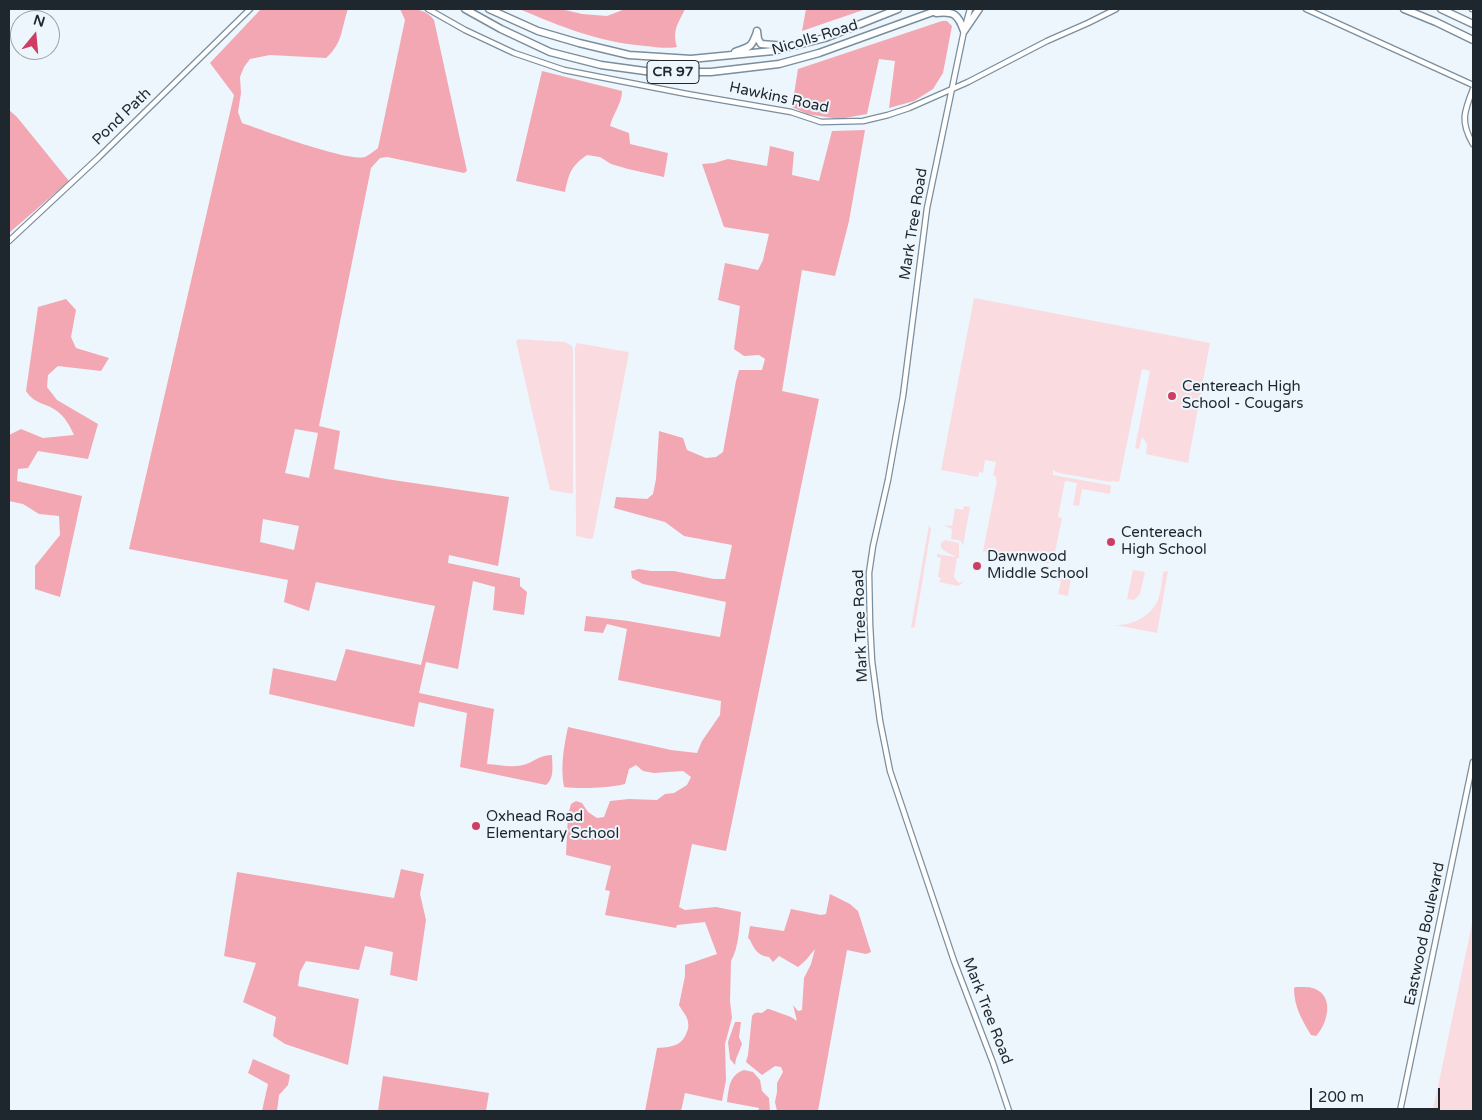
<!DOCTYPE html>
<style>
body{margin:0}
#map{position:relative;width:1482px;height:1120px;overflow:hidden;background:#edf6fd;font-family:"Varela Round",sans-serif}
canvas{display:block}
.frame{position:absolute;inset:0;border:10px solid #1f272e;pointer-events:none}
.north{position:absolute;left:10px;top:10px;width:50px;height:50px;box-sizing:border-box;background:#edf6fd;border:1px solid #9ba3aa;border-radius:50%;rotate:17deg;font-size:14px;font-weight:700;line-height:20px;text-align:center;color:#1f272e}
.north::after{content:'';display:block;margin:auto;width:18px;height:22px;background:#cd3e64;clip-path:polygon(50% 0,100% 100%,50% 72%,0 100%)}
.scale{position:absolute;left:1310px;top:1088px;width:130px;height:22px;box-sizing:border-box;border:2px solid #1f272e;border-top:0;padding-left:6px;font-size:15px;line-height:18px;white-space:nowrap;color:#1f272e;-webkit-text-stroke:4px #edf6fd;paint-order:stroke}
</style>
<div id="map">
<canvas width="1482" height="1120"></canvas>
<div class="frame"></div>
<div class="north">N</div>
<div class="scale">200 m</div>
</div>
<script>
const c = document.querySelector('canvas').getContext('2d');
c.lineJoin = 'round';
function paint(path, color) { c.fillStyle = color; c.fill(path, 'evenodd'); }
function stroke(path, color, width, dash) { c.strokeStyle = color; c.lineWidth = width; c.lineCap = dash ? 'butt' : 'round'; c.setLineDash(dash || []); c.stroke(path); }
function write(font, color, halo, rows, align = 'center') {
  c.font = font + ' "Varela Round",sans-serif'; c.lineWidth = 4; c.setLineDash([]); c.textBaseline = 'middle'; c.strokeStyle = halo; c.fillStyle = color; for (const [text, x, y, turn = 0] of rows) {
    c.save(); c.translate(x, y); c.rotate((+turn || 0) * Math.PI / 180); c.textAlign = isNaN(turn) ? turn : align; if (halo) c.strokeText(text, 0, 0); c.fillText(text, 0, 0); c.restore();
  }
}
paint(new Path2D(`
 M974,298l236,45 -22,120 -42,-9 1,-10 -5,-7 -3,12 -4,-1 15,-77 -8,-2 -23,113 -7,-1 -1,1 -52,-9 -6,-3v5l56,10 2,1 -1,8 -28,-5 -3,17 -6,-1 4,-22 -12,-2 -7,36 4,1 -9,44 -7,1 -63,-12 14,-70h-1v-5h-3l3,-14 -11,-2 -2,13 -4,-1 -1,5 -37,-7z
 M519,339l46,3 7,4 1,4v144l-23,-4 -34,-149z
 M577,343l51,9 1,1 -36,185 -3,1 -14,-3 -1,-188z
 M964,506l6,1 -7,39 -2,-5 -10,-2 1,-10 -9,-4 9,1 3,-18 8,2z
 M929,525l2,4 -16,96v2l-4,1z
 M945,540l14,3v15h-2l-3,19 5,6 6,-2 -7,5 -19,-4 2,-4 -3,-1 3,-19 -4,-1v-3l19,3c-6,-4 -17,-6 -15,-14z
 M1054,570c6,1 14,1 17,7l-3,19 -10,-2 3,-13 -9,-2z
 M1133,570l12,2 -5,22 -6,6 -7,-1z
 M1168,571l-11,62 -42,-8c17,1 36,-9 43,-25 3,-9 4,-19 5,-28z
 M1473,919v192h-41l4,-15z`), '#fadce0');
paint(new Path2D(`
 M261,9h87c-7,20 -5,34 -22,49l-56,-3 -20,4 -6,8 -4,10 1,16 -3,19 4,11c20,7 106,39 123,34 4,-2 9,-6 13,-9l27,-128 -5,-11c14,0 25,-1 34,11l33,151 -3,2 -77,-16 -7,1 -9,10 -52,258 21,5 -6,38 52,10 123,18 -11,69 -49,-11 -1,8 72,15v8l7,6 -3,23 -31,-5 2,-23 -22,-6 -15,88 -32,-7 -7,31 75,16 -7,55c14,1 29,5 42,-1 8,-4 13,-8 23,-8 0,10 3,23 -6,30l-86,-18 7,-54 -48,-11 -5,25 -145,-33 4,-26 63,13 10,-32 75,16 14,-59 -119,-24 -7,29 -25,-9 4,-22 -159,-31 105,-454 -24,-32zM295,429l23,4 -9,45 -24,-5zM263,519l36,7 -5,24 -34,-8z
 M519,9h42l21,5 25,2 18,-7h60c-7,15 -13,21 -8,38 -11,2 -21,0 -32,-1 -47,-4 -83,-19 -126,-37z
 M806,9h60l-64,22z
 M942,21h5l5,5 -9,47 -10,16 -19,12 -25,7 6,-47 -16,-2 -12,55 -28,5 -32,-5 -15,-7 6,-38z
 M542,71l80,20c0,13 -9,22 -12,35l19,7 1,11 38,9 -4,24 -36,-8 -17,-5 -11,-7 -13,-2c-16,11 -18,18 -22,37l-49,-11z
 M9,110l8,7 52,64 -60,52z
 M865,130l-16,91 -14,55 -33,-6 -20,121 37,8 -93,452 -34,-7 -13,63 6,3 31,-3 25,5c-2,16 -2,35 -10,49l-1,40 2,17 -7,26 1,36 -4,21 -37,-8 -4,18h-36l12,-63c12,-1 24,-1 29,-14 2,-4 3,-8 2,-12 -1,-7 -6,-11 -9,-17l6,-29v-11l32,-11 -12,-32 -28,3 -1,3 -71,-13 5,-24 -5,-1 6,-24 -45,-11 2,-40 3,-11 5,-3 6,2 6,9 9,6 7,-1 6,-16 19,-2 28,1 8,-6 9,-1 13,-8 4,-8 -8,-6 -29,2 -11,-2 -7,-6 -7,4 -4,15c-16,4 -45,5 -61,3 -4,-20 0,-41 4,-60l103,23 26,3 5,-12 18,-26 1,-14 -103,-21 9,-51 -20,-5 -4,9 -19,-2 2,-15 42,5 92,16 6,-35 -83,-18 -11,-6 -1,-7 8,-2 12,2h23l40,8h11l7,-34 -48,-9 -19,-14 -51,-14 2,-11 31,2 6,-5 3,-15 3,-48 24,7 4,12 19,8 10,-1 7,-5 13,-71 3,-11h23l3,-11 -6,-4 -15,1 -10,-7 6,-43 -22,-6 7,-37 33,7 5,-10 6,-26 -45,-7 -22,-63 12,-1 14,-4 39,7 3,-20 24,6 -2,23 27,6 13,-50z
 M66,299l10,11 -5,27 5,11 33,10 -8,13 -43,-5 -10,9 -1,12 10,13 41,24 -10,35 -50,-8 -10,17 -10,1 -1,12 65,15 -22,101 -25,-8v-23l25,-31 -1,-19 -20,-2 -16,-10 -14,-3v-66l12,-6 22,9 31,-3c-4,-9 -9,-18 -17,-24 -12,-9 -22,-6 -31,-20l12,-84z
 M401,869l23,5 -4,20 6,26 -9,61 -27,-6 3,-23 -28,-6 -6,24 -53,-9 -6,11 -2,14 61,13 -11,66 -63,-21 -12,-8 3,-19 -33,-15 13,-39 -32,-7 13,-84 157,26z
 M830,894l20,10 8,7 13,41 -5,2 -19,-4 -29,161h-41l-2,-9 2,-10v-9l6,-11 -2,-5 -6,-1 -13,9 -16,-13 2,-7 4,-39c2,-4 6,-4 10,-3l5,-4h2l22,8 6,4 -4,-16 5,6 4,-1 2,-32 7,-14 4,-15 -9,11 -8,7 -19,-11 -6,6 -4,-5c-11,-1 -15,-8 -19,-17l-2,-2 2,-12 34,5 7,-22 30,6 5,-1z
 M1296,987c7,0 17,-1 23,4 15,10 7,35 -3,45l-5,-1c-9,-15 -17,-28 -17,-47z
 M735,1022h6l-2,15 3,7 -6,15 -1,6 -5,-6 -2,-17z
 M253,1059l37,16 -2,10 -9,10 -2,16h-15l6,-27 -20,-11z
 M744,1070l9,2 7,8 2,11 7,7 1,13h-12l1,-3 -32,-6c2,-14 2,-27 17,-32z
 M383,1076l106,17 -3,18h-108z`), '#f3a7b3');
const tertiary = new Path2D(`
 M428,9l37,21 49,23 50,17 123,24 104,18 30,10 42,-1 25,-6 21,-7 59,-26 79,-41 41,-18 28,-14
 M970,9l-6,22 -37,177 -24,188 -15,84 -15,66 -4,27 1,51 2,37 8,60 10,50 64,190 39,102 16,48
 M1306,9l167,76
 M1472,9h1
 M1473,89c-9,23 -13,33 0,55
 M9,241l89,-83 152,-149
 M1400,1111l73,-349`);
const trunk = new Path2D(`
 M465,9l36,20 49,23 51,13 51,7h59l68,-8 40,-11 122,-44
 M489,9l49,22 41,12 50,12 62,4 82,-8 52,-13 73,-29
 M1404,9l32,13 37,18
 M1441,9l32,15
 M936,13c18,-2 22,1 28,18
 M757,31l1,8 3,5 25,2
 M964,31l15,-22
 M735,52c16,-6 16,-4 22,-20`);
stroke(tertiary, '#7a8e9e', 7);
stroke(trunk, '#7a8e9e', 9);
stroke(tertiary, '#fff', 4.5);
stroke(trunk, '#fff', 6);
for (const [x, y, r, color] of [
 [1172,396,5,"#cd3e64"],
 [1111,542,5,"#cd3e64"],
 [977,566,5,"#cd3e64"],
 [476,826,5,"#cd3e64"]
]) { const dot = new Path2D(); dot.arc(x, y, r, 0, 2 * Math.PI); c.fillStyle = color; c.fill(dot); stroke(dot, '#edf6fd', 2); }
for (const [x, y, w] of [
 [673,72,52]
]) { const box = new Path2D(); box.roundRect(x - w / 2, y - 11.5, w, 23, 4); c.fillStyle = '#edf6fd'; c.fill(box); stroke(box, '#1f272e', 1); }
write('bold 14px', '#1f272e', null, [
 ["CR 97",673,72]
]);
write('15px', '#1f272e', '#edf6fd', [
 ["Nicolls Road",815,38,-17],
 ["Hawkins Road",779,98,12],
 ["Pond Path",122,117,-44],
 ["Mark Tree Road",914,224,-81],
 ["Mark Tree Road",861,626,-92],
 ["Eastwood Boulevard",1425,934,-78],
 ["Mark Tree Road",987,1011,69]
]);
write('15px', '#1f272e', '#edf6fd', [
 ["Centereach High",1182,387],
 ["School - Cougars",1182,404],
 ["Centereach",1121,533],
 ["High School",1121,550],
 ["Dawnwood",987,557],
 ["Middle School",987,574],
 ["Oxhead Road",486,817],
 ["Elementary School",486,834]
], 'left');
</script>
